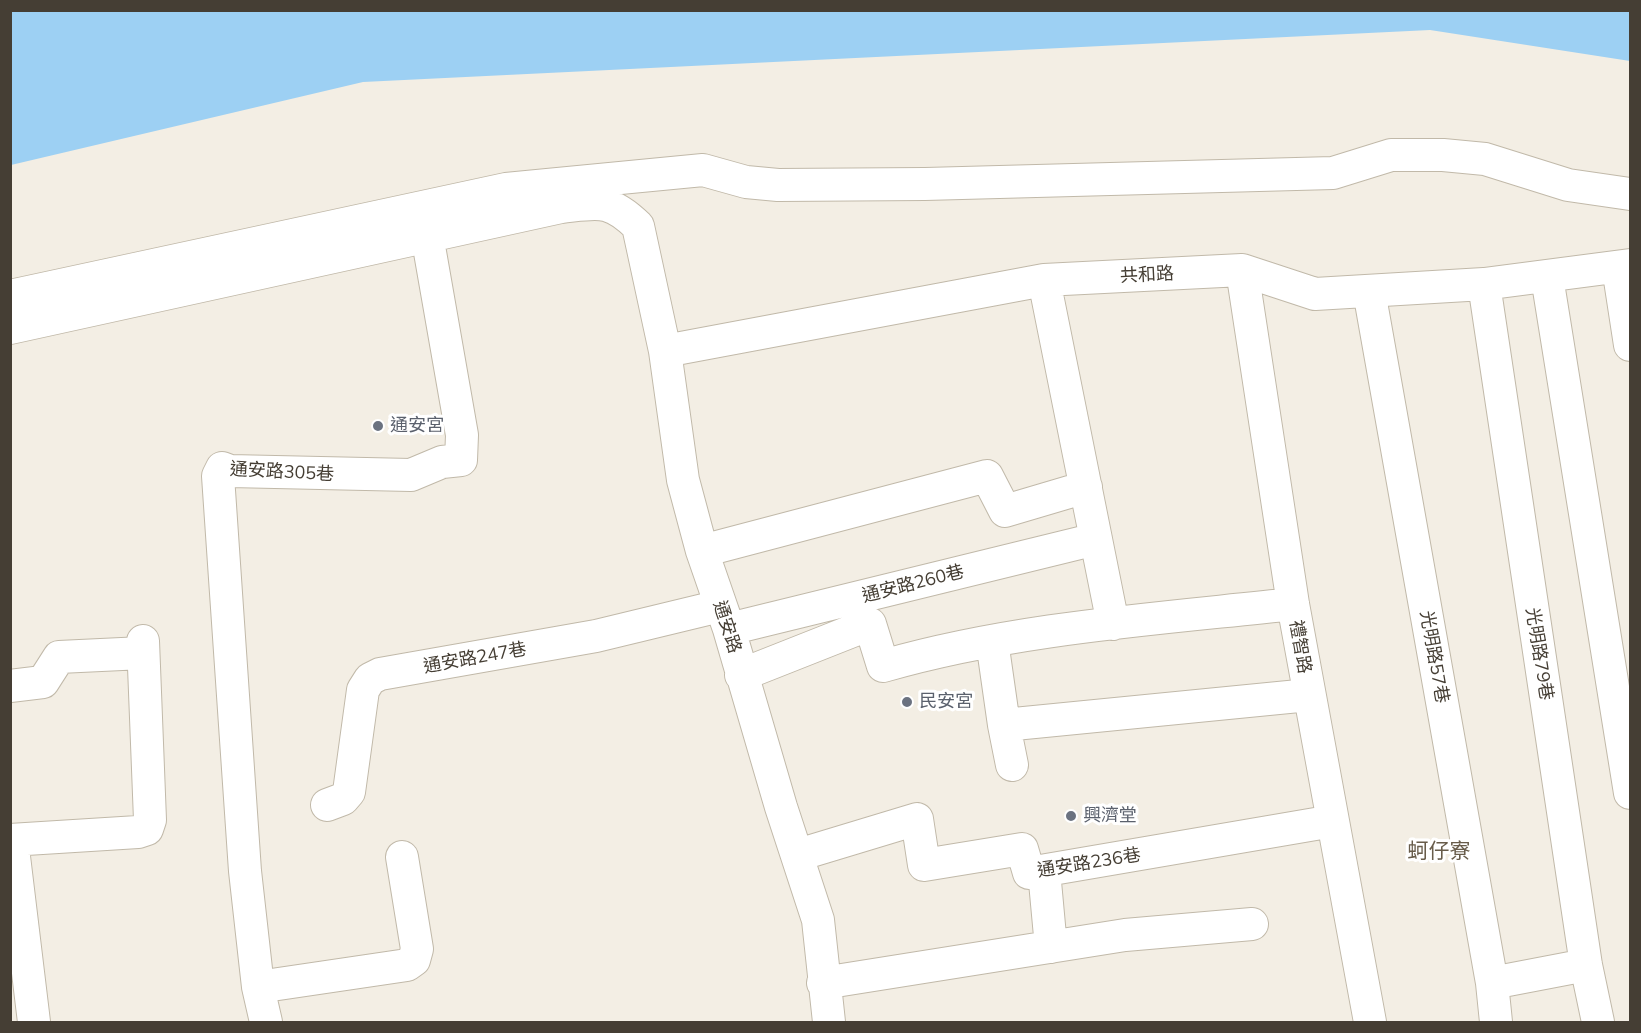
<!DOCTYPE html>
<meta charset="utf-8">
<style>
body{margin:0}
#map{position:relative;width:1641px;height:1033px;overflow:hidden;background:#f3eee4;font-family:Mulish,sans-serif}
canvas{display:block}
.frame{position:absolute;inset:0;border:12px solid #453e34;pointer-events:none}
</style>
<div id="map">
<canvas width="1641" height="1033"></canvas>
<div class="frame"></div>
</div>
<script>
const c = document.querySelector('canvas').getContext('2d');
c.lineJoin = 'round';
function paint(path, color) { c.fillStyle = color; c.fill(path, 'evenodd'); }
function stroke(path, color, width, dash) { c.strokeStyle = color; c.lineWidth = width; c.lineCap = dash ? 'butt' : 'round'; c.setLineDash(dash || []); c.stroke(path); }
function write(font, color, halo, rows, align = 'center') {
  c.font = font + ' Mulish,"Noto Sans TC",sans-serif'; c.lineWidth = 6; c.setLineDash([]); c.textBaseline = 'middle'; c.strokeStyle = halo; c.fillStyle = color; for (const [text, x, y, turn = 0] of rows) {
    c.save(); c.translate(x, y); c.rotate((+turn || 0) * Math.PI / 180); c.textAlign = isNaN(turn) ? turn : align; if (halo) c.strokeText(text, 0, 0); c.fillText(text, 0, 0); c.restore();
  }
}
paint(new Path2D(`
 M1630,10v51l-200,-31 -1067,52 -352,83v-154z`), '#9dd0f3');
const minor = new Path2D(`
 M1618,267l12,78
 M1242,270l51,334 77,418
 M1547,277l83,516
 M1044,280l69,344
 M1484,284l102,681 12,57
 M1369,291l123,692 4,39
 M10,296l496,-107 197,-19 43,12 32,3 147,-1 408,-11 58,-18h52l42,4 83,26 62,9
 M10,328l551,-121c38,-4 48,-9 77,19l27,125 18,129 19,71 27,78 52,178 37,113 11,102
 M665,351l379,-71 198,-10 73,24 169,-10 146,-19
 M702,551l285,-75 18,35 81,-24
 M729,629l367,-90
 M992,641l12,84 305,-30
 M741,675l129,-51 13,42c132,-38 273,-47 410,-62
 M10,686l33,-4 16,-25 84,-4
 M1004,725l8,40
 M327,805l16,-6 6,-7 14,-102 7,-11 10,-5 216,-38 124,-30
 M10,840l128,-8 9,-3 3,-9 -7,-179
 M12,840l22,182
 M798,855l119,-36 7,46 98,-16 7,24 304,-52
 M1044,871l7,76
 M823,983l302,-48 127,-11
 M1492,983l94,-18
 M258,987l149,-22 7,-5 3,-11 -15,-92
 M266,1022l-8,-35 -13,-116 -27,-395 4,-8 8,3 181,4 31,-13 19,-2 1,-25 -35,-200`);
stroke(minor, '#c1b9a9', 34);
stroke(minor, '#fff', 32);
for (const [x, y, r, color] of [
 [378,426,6,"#6b7280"],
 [907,702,6,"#6b7280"],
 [1071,816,6,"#6b7280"]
]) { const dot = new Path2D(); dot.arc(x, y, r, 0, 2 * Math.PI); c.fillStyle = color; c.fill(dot); stroke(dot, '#fff', 2); }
write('18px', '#453e34', '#fff', [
 ["共和路",1147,275,-3],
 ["通安路305巷",282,472,3],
 ["通安路260巷",913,584,-14],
 ["通安路",727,627,72],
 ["禮智路",1300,647,80],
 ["光明路79巷",1539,654,81],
 ["光明路57巷",1434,657,80],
 ["通安路247巷",475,658,-10],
 ["通安路236巷",1089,863,-9]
]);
write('18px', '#5b616d', '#fff', [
 ["通安宮",390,426],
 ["民安宮",919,702],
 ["興濟堂",1083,816]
], 'left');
write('21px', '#685c4a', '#fff', [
 ["蚵仔寮",1439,852]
]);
</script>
